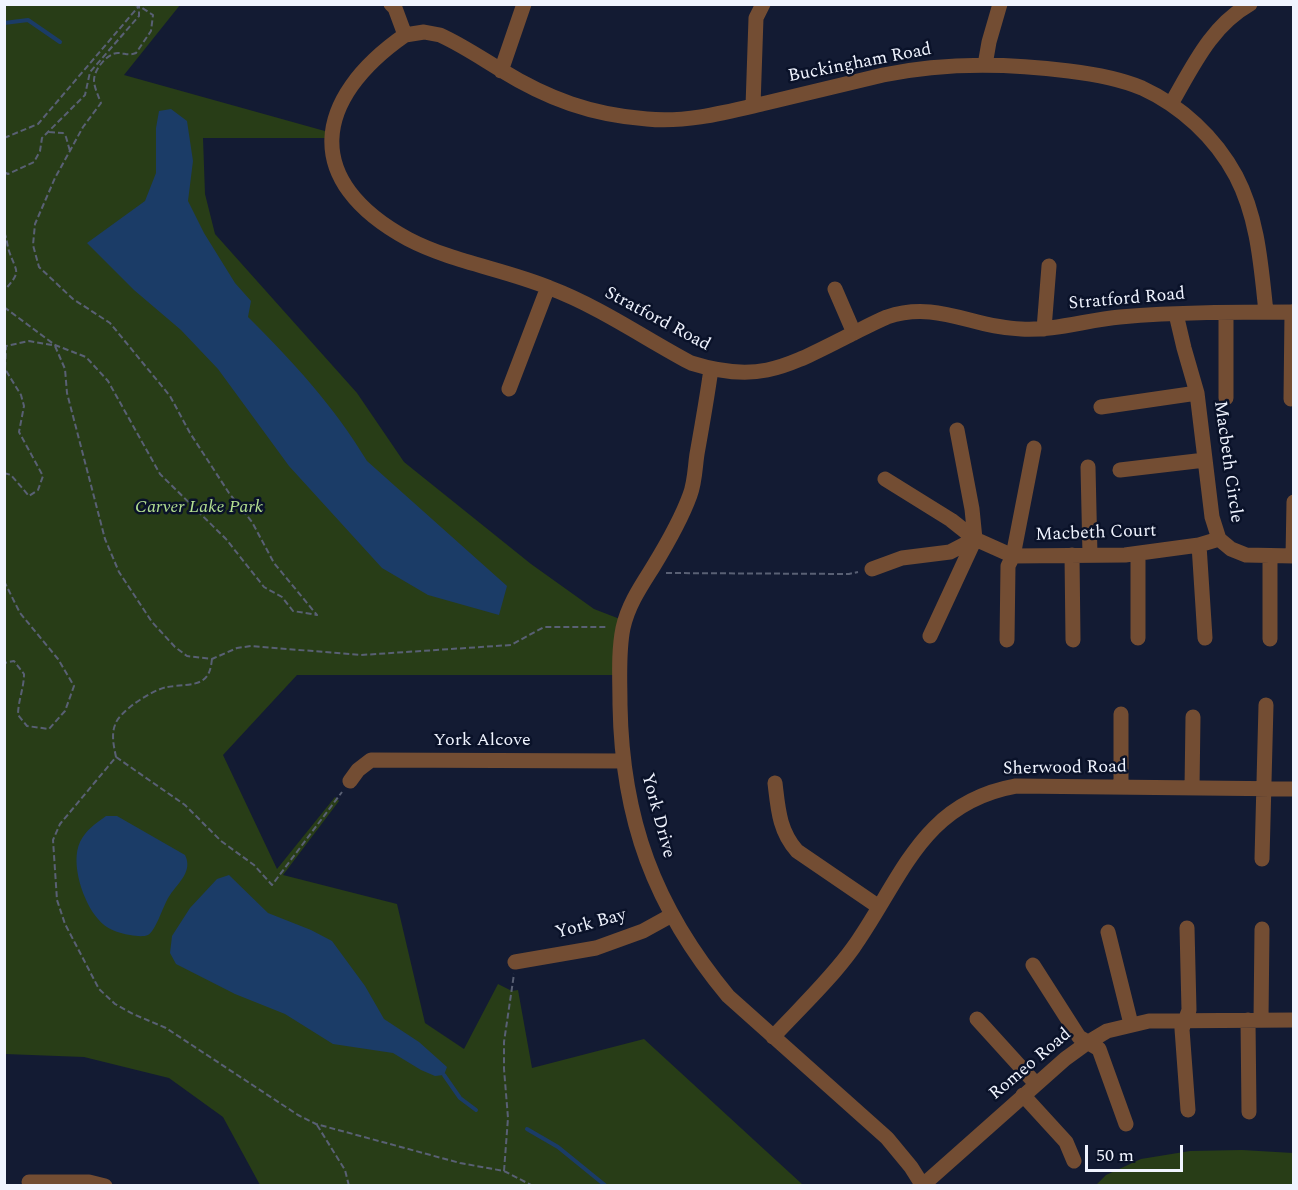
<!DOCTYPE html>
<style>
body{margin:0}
#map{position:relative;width:1298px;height:1190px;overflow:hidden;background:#131b33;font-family:Spectral,serif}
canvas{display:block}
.frame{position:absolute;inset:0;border:6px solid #f0f4ff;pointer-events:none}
.scale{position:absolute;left:1085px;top:1145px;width:98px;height:27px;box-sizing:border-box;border:3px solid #f0f4ff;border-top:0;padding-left:8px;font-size:18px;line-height:21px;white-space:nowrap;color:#f0f4ff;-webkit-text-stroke:4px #0a1229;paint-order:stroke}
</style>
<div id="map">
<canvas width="1298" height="1190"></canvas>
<div class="frame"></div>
<div class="scale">50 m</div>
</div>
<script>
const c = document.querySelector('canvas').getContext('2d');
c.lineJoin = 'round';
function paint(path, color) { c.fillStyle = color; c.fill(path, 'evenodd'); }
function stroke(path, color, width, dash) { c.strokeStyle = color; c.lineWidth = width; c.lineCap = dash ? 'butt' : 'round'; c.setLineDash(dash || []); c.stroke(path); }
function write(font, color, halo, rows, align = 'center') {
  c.font = font + ' Spectral,serif'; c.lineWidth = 5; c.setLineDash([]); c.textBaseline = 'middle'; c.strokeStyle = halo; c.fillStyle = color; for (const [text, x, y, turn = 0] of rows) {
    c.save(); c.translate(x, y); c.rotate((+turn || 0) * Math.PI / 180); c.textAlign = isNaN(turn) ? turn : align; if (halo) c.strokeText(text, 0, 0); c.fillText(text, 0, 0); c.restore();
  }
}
paint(new Path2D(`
 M5,5h175l-56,70 208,58 -1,5h-128l2,56 10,40 142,159 47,69 127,102 63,45 31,12 -6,54h-322l-74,80 54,114 58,-72 4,4 -56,74 114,29 28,119 39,26 34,-65 14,7 6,-1 14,78 112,-29 159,146h-543l-37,-68 -54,-39 -85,-21 -79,-3z
 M1242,1150l51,3v32h-197l10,-10 35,-16 49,-8z`), '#283d17');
paint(new Path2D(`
 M171,109l16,12 6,40 -5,40 16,32 31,50 16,18 -3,16c46,46 85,88 119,144l140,125 -8,29 -71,-20 -46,-27 -93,-102 -71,-97 -37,-39 -47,-40 -47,-47 58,-42 11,-28v-45l3,-17z
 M106,816h11l68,39c8,16 -6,27 -15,40 -6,8 -14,36 -22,40 -5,2 -12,1 -18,0 -12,-2 -24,-6 -32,-16 -15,-17 -28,-56 -18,-77 6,-12 15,-18 26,-26z
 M229,875l39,38 43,17 21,11 33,45 19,33 35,23 28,25 -3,8 -9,1 -14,-6 -28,-17 -60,-9 -48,-30 -50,-20 -59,-30 -6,-11 2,-17 18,-28 27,-29z`), '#1b3c67');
stroke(new Path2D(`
 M4,23l24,-3 32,22
 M444,1075l16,23 16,12
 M527,1129l31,18 48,39`), '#1b3c67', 4);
stroke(new Path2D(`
 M132,4l6,2
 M49,132l14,1 3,4 4,14
 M4,138l34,-14 101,-118
 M4,172l4,2 26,-12 6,-11 2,-13 43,-43 5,-23 49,-56v-10
 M4,232c3,6 3,13 5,19 8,23 13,19 -5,40
 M4,307l51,38 31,12 22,24 52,93 66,65 38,48 18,10 11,14 24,4 -43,-52 -22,-41 -23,-29 -39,-60 -20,-37 -60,-73 -37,-24 -34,-32 -6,-22 2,-21 20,-46 28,-51 18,-24c-3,-8 -7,-16 -7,-23 0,-10 13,-27 24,-27 7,0 10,3 18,0l15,-22 2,-16 -14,-9
 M55,346l10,23 2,24 38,146 14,33 33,50 23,25 12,9 25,3 25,-11 14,-2 110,9 150,-10 33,-18h64
 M4,473l7,2 18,21 9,-6 5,-14 -24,-44 5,-26 -3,-11 -16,-26 1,-23 23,-5 23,4
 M666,573l183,1 9,-2
 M4,581l16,32 38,46 16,27 -9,25 -16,18 -22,-3 -9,-11c0,-14 6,-27 6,-41l-10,-13 -10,2
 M212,659c-1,8 -2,16 -9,21 -8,6 -26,5 -36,7 -15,3 -48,24 -52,38 -4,10 -1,22 1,32l-56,67 -7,16 4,60 8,24 34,65 16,15 18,10 33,14 132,87 18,9 144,39 44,8 29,15
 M116,757l69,48 36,36 33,24 18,20 70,-93
 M317,1125l28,45 4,16
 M504,1171l4,-53 -4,-49v-27l10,-68`), '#596074', 2, [6, 3]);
stroke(new Path2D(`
 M391,4l4,4 10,27 19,-3 16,3c22,10 41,23 61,35 47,29 91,45 146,49 40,4 80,-7 119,-16 39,-9 78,-19 117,-28 61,-13 124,-12 186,-4 25,3 49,7 73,17 39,18 73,49 94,88 22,42 25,90 30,136
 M405,35c-92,64 -104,146 3,204 44,23 96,30 142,49 50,19 94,50 141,75 70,22 98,2 159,-28 12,-6 25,-13 37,-18 50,-17 86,11 134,12 33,2 66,-9 99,-12 58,-5 116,-5 174,-5
 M985,65l4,-23 11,-38
 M501,71l23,-67
 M1171,104c22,-38 40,-78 79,-100
 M753,106l3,-88 7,-14
 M835,289l19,44
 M1176,314l8,34 13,45 15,124 7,22 12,10 15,6 48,1
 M1044,329l5,-63
 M711,369c-4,29 -9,57 -14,85 -2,13 -2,28 -7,41 -9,25 -23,49 -37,72 -12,19 -25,38 -30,61 -5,25 -3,51 -3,77 2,114 34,202 108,291l159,142 24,29 12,19
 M509,389l39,-102
 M1226,398v-85
 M1291,399l1,-87
 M1101,407l96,-14
 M1088,467l2,88
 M1120,470l85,-10
 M975,539l38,17 112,-1 74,-10 20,-6
 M1199,545l6,93
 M1138,554v84
 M1072,555l1,85
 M1270,556v83
 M1293,556l1,-54
 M872,569l30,-11 48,-6 25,-13 -24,-19 -66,-41
 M930,636l45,-97 -3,-30 -15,-79
 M1007,640l1,-74 5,-10 21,-108
 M350,781l8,-11 13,-10 252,1
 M775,783c3,25 4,48 22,68l82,56
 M1121,787v-73
 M1192,788l1,-71
 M1262,859l4,-154
 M1187,928l2,82 -7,19 6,81
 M1108,932l23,92
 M515,962l81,-14 47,-17 29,-16
 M1033,965l46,72 20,12 27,75
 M977,1019l59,65
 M1248,1020l1,92
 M1261,1020l1,-91
 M773,1037c27,-29 57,-57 80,-89 49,-69 68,-145 163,-162l278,3
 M1023,1095l43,47 8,19
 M29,1182h60l16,4
 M923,1185l142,-126 22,-16 20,-12 42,-10 145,-1`), '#734d33', 15);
write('18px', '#f0f4ff', '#0a1229', [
 ["Buckingham Road",860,64,-11],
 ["Stratford Road",1127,300,-5],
 ["Stratford Road",657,320,28],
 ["Macbeth Circle",1227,462,82],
 ["Macbeth Court",1096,534,-2],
 ["York Alcove",482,741],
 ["Sherwood Road",1065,769,-1],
 ["York Drive",657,816,75],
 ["York Bay",591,925,-15],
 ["Romeo Road",1031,1065,-40]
]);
write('italic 18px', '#b4e091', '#0a1229', [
 ["Carver Lake Park",199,508]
]);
</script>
